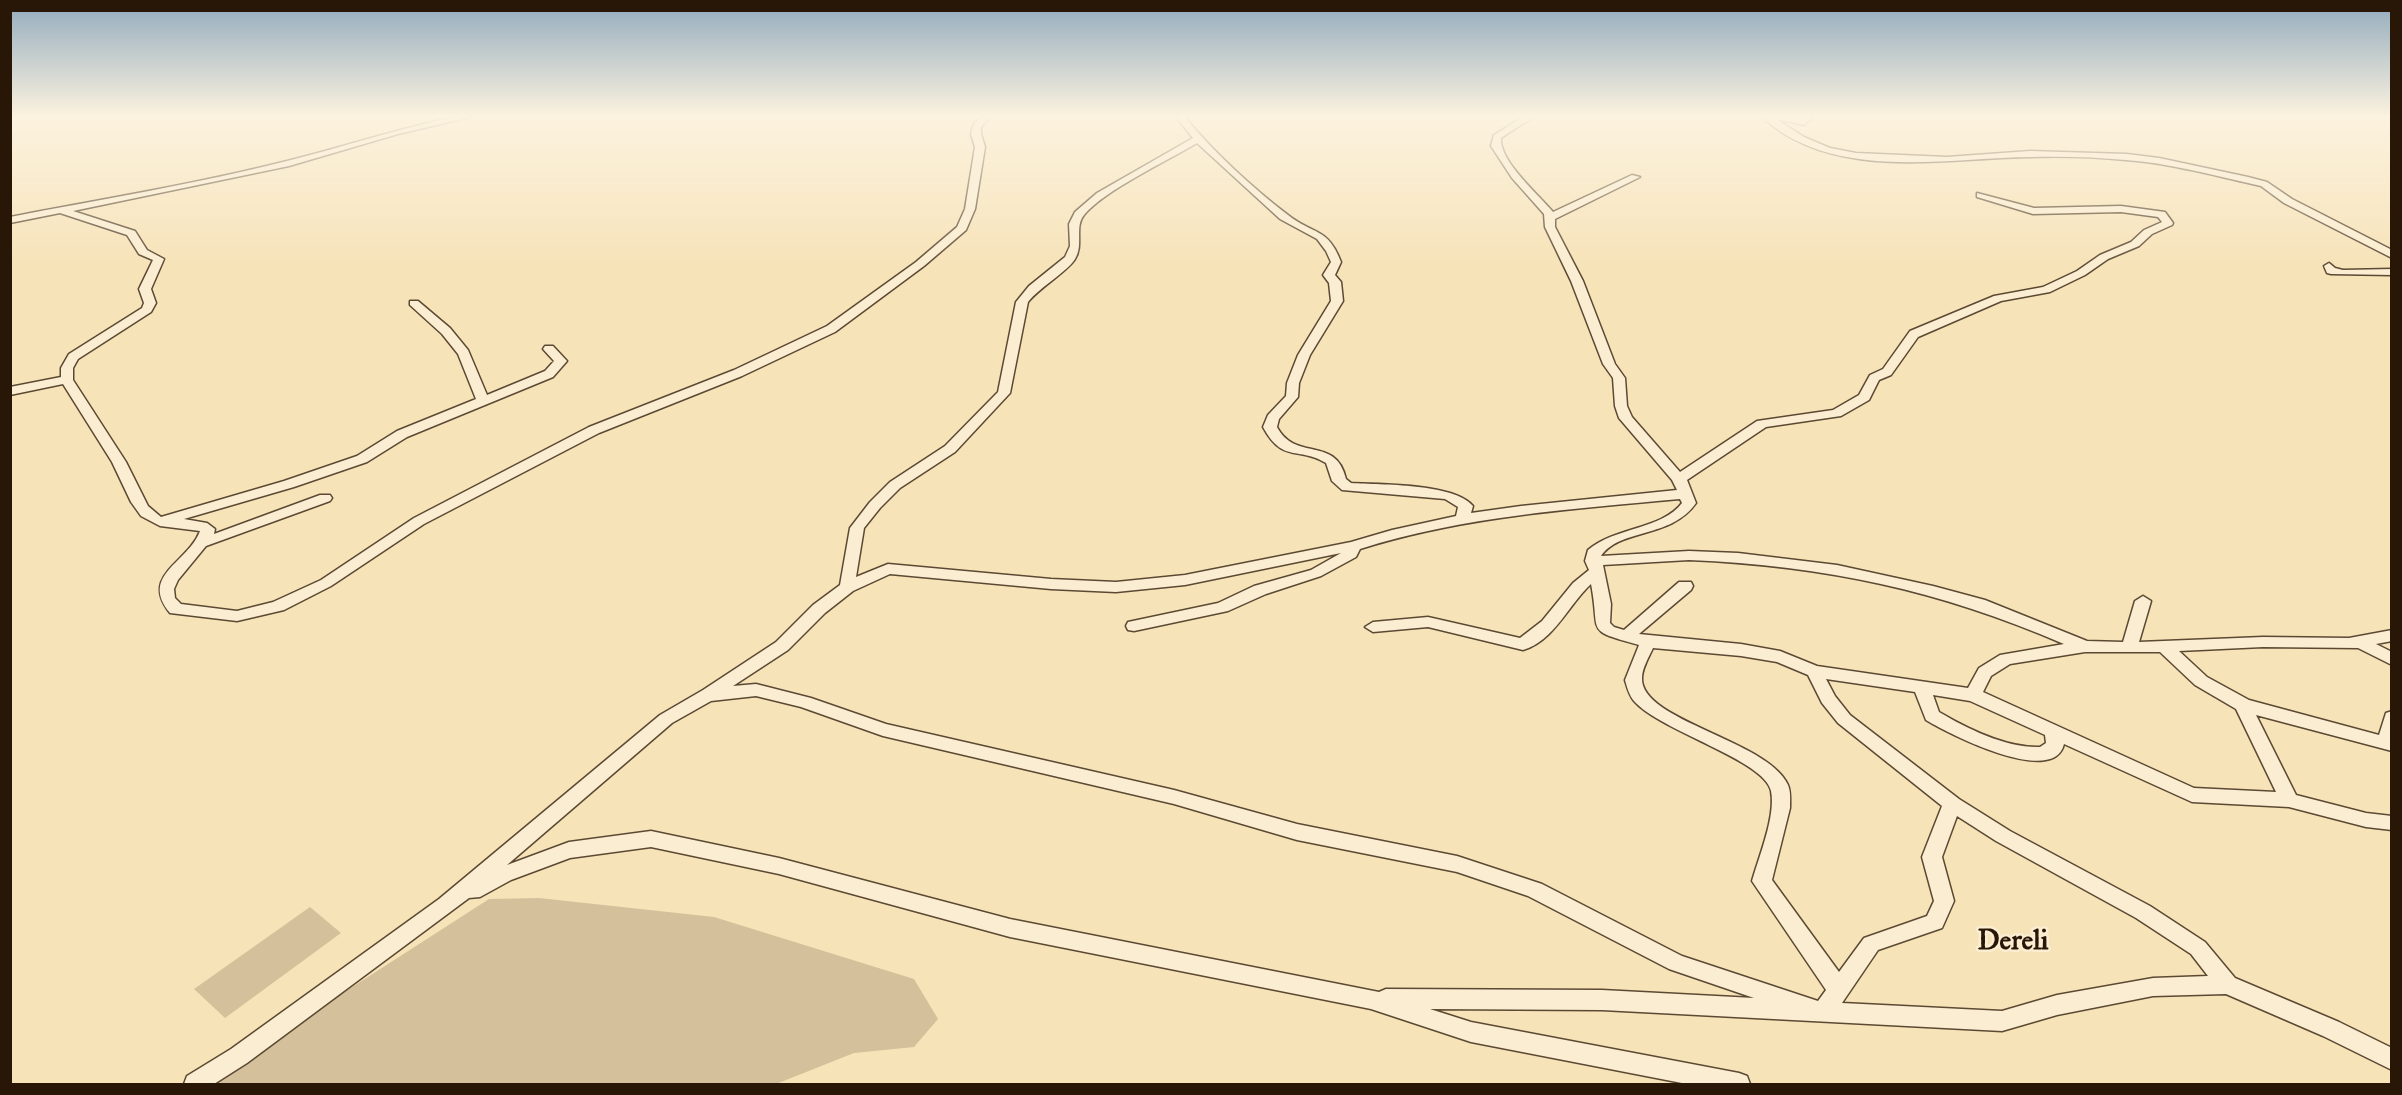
<!DOCTYPE html>
<style>
body{margin:0}
#map{position:relative;width:2402px;height:1095px;overflow:hidden;background:#f7e3b8;font-family:"IM FELL Great Primer",serif}
canvas{display:block}
.frame{position:absolute;inset:0;border:12px solid #281607;pointer-events:none}
</style>
<div id="map">
<canvas width="2402" height="1095"></canvas>
<div class="frame"></div>
</div>
<script>
const c = document.querySelector('canvas').getContext('2d');
c.lineJoin = 'round';
function paint(path, color) { c.fillStyle = color; c.fill(path, 'evenodd'); }
function stroke(path, color, width, dash) { c.strokeStyle = color; c.lineWidth = width; c.lineCap = dash ? 'butt' : 'round'; c.setLineDash(dash || []); c.stroke(path); }
function write(font, color, halo, rows, align = 'center') {
  c.font = font + ' "IM FELL Great Primer",serif'; c.lineWidth = 5; c.setLineDash([]); c.textBaseline = 'middle'; c.strokeStyle = halo; c.fillStyle = color; for (const [text, x, y, turn = 0] of rows) {
    c.save(); c.translate(x, y); c.rotate((+turn || 0) * Math.PI / 180); c.textAlign = isNaN(turn) ? turn : align; if (halo) c.strokeText(text, 0, 0); c.fillText(text, 0, 0); c.restore();
  }
}
paint(new Path2D(`
 M539,898l175,19 200,62 24,40 -24,28 -60,6 -78,31h-561l131,-93 143,-92z
 M310,907l31,26 -116,85 -31,-29z`), '#d4c09a');
const minor = new Path2D(`
 M454,117h17l-73,17 -109,32 -216,45 62,20 12,19 17,9 -13,30 5,14 -5,9 -73,47 -5,9v12l53,82 22,44 13,11 123,-36 73,-25 40,-25 79,-32 -18,-45 -16,-20 -32,-29v-4h8l32,27 18,22 19,45 58,-24 9,-10 -11,-12 2,-3h8l14,15 -14,16 -146,60 -40,25 -73,25 -110,32 23,4 8,6 -1,5 106,-39h10l2,3 -2,3 -124,45 -28,34 -4,9 1,9 6,6 56,7 36,-9 48,-22 93,-62 175,-91 145,-57 93,-44 89,-64 41,-35 8,-18 10,-62 -4,-13 2,-8 8,-9h9l-9,10v7l4,13 -10,62 -9,21 -42,36 -89,66 -93,44 -143,57 -175,91 -93,62 -47,24 -47,11 -67,-8c-31,-38 18,-50 30,-82l-40,-5 -19,-10 -10,-14 -19,-40 -49,-78 -53,11v-8l51,-10v-9l8,-14 73,-46 2,-5 -5,-14 14,-29 -14,-6 -12,-19 -67,-22 -50,10v-6c92,-18 186,-33 277,-56 56,-14 110,-32 167,-44z
 M1176,117h9c27,34 69,72 103,98 25,20 40,12 53,47l-6,13 6,7 2,19 -33,54 -11,28 -1,14 -19,22 -2,8c18,35 59,8 69,52l5,4c30,2 103,0 122,23l-2,7 50,-7 156,-16 -5,-10 -53,-62 -4,-12 -2,-28 -10,-14 -32,-83 -26,-54 -1,-13 -32,-36 -21,-32 3,-11 29,-18h10l-32,21c-2,23 38,57 52,74l79,-37 8,2 -85,42v8l28,54 32,83 10,14 2,28 5,11 48,55 77,-51 76,-11 26,-15 11,-20 13,-6 27,-38 84,-35 49,-9 34,-16 23,-16 31,-13 13,-12 18,-8 -4,-5 -37,-5 -88,2 -56,-17v-4l57,15 87,-2 44,6 8,11 -1,2 -20,9 -13,12 -31,13 -23,16 -35,17 -49,9 -83,36 -27,38 -12,5 -10,20 -28,16 -75,11 -79,53 9,23c-25,36 -76,25 -95,53l88,-5 49,2 99,12 96,21 52,14 102,41 36,1 12,-41 8,-5 8,5 -12,41 124,-5 86,1 43,-8v11l-16,3 16,8v13l-34,-17 -95,-1 -84,4 28,26 42,23 130,35 7,-22 6,-2v40l-136,-36 40,80 70,18 26,3v14l-26,-3 -77,-20 -97,-5 -128,-58c-10,44 -117,-11 -138,-24l-11,-28 -89,-13 9,17 15,19 109,84 51,32 140,75 55,36 30,36 104,44 53,26v22l-69,-34 -97,-42 -73,2 -96,19 -55,16 -400,-21 -172,-1 41,13 268,51 8,3 3,8h-63l-216,-42 -100,-33 -361,-72 -231,-63 -128,-27 -81,11 -59,22 -31,17 -11,1 -222,165 -33,21h-30l3,-8 44,-27 208,-150 221,-184 43,-25 73,-48 37,-37 27,-20 10,-57 20,-26 20,-20 55,-36 53,-54 18,-90 13,-16 36,-29 5,-11 -1,-22 6,-12 22,-19 96,-55zM1197,143l83,76 37,20 9,12 5,11 -8,13 6,8 2,18 -33,54 -11,28 -1,13 -18,19 -5,12c20,37 35,19 63,36l6,18 10,9 103,9 13,8 -2,9 -64,14 -41,12 -166,33 -69,7 -65,-3 -163,-15 -32,13 8,-49 16,-20 20,-20 55,-36 55,-59 18,-91c12,-15 40,-31 47,-43 9,-14 -1,-32 9,-44 21,-25 83,-54 113,-72zM1680,499l2,4c-19,26 -67,24 -94,47l-3,11 4,9 -16,13 -31,38 -22,17 -92,-21 -55,5 -8,5 8,5 55,-5 95,23c31,-9 46,-46 68,-66 10,51 -8,45 48,61l-14,35c2,7 4,15 9,21 26,30 131,59 137,90 5,25 -12,65 -19,90l74,109 -8,11 -136,-45 -140,-72 -85,-28 -160,-32 -123,-34 -288,-66 -75,-26 -55,-14 -23,2 55,-36 37,-37 28,-22 37,-17 161,15 65,3 69,-7 156,-32 -30,17 -57,16 -36,17 -90,19 -2,4 2,4 6,1 94,-20 38,-17 55,-18 35,-19 4,-8c104,-33 212,-40 320,-50zM1689,560c137,6 250,30 375,84l-64,11 -21,13 -11,20 -151,-22 -37,-15 -39,-7 -102,-10 52,-44 2,-4 -2,-4h-12l-55,48 -10,-3 -4,-4 1,-19 -8,-39zM1653,648l88,8 36,6 31,13 14,28 16,20 104,83 -20,51 12,44 -7,15 -63,22 -25,34 -67,-92 18,-72c0,-8 1,-16 -2,-23 -20,-45 -148,-64 -146,-107 0,-10 7,-21 11,-30zM2085,652h75l35,33 41,24 40,83 -82,-4 -211,-96 8,-16 19,-12zM1933,695l37,6 75,34 1,8 -6,4c-34,1 -72,-18 -101,-35zM756,696l45,11 82,29 291,68 123,36 160,32 71,24 141,73 85,29 -152,-8 -216,-1 -7,3 -369,-73 -231,-61 -128,-27 -82,11 -62,23 165,-142 39,-22zM1957,816l39,25 140,77 55,36 17,22 -55,2 -96,17 -55,16 -160,-8 36,-53 64,-22 12,-27 -12,-44z
 M1762,117h50l-8,8 -28,-6 28,18 26,11 26,5 91,4 83,-6 97,3 32,4 89,19 19,5 25,17 100,51v8l-108,-55 -23,-17 -13,-3c-40,-9 -81,-20 -122,-23 -31,-3 -64,-4 -96,-3 -86,1 -198,25 -268,-40z
 M2329,263l6,5 8,2 49,-1v6l-61,-1 -4,-1 -3,-7z`);
stroke(minor, '#5c4933', 3);
paint(minor, '#faedd1');
const sky = c.createLinearGradient(0, 0, 0, 270);
sky.addColorStop(0, '#92abbd');
sky.addColorStop(0.43, '#fbf2df');
sky.addColorStop(1, '#fbf2df00');
c.fillStyle = sky;
c.fillRect(0, 0, 2402, 270);
write('bold 28px', '#281607', '#faedd1', [
 ["Dereli",2013,942]
]);
</script>
